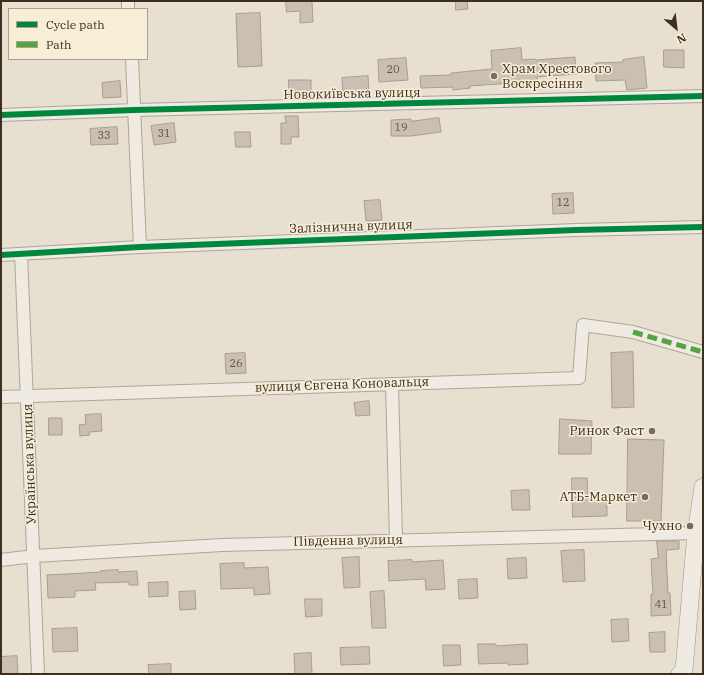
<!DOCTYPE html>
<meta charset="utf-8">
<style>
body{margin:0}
#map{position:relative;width:704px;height:675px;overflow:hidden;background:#e7e0d1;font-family:"IBM Plex Serif",serif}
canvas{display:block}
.frame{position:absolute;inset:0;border:2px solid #3d2e20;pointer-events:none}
.legend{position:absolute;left:8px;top:8px;width:140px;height:52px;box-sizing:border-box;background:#f7eed8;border:1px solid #ada18e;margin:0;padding:5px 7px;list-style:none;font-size:12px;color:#3d2e20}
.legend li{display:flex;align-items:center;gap:8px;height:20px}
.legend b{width:20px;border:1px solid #ada18e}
.north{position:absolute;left:656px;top:8px;width:40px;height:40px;-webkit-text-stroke:3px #f7eed8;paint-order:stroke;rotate:152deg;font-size:11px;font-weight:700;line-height:16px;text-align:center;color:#3d2e20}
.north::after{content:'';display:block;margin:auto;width:14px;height:18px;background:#3d2e20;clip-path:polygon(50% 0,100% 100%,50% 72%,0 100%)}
</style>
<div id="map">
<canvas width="704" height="675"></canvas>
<div class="frame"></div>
<ul class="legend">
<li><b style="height:5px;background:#00873e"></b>Cycle path</li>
<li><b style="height:5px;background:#54a441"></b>Path</li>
</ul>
<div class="north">N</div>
</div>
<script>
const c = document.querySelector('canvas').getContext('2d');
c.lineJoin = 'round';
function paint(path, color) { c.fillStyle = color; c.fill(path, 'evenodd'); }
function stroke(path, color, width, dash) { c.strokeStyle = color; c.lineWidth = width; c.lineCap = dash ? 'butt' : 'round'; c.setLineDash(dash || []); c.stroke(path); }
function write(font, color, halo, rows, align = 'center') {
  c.font = font + ' "IBM Plex Serif",serif'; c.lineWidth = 3; c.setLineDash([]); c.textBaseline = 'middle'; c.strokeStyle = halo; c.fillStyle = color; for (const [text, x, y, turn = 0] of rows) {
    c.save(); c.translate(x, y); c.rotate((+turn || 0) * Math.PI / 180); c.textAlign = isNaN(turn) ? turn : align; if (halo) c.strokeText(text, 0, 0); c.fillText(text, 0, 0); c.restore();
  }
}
const building = new Path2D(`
 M286,1h26l1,21 -13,1v-12l-13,1z
 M456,1h11l1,8 -12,1z
 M260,13l2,53 -24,1 -2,-53z
 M521,48l1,12 13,-1 1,1 39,-3 1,17 -39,3 1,7 -24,3 -1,-4 -43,3v2l-17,2v-3l-32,1 -1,-12 31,-1v-2l41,-4 -1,-18z
 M664,50h20v18l-20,-1z
 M644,57l3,31 -20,2 -2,-10 -29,1 -1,-18 28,-1v-2z
 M406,58l2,22 -29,2 -1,-22z
 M368,76l1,17 -26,2 -1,-17z
 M289,80h22v17h-22z
 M120,81l1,16 -18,1 -1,-15z
 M285,116h13l1,21h-8v7h-10v-21h5z
 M439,118l2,14 -30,4h-20v-16l20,-1v2z
 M174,123l2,19 -22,3 -3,-19z
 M117,127l1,17 -27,1 -1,-16z
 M235,132h15l1,15h-15z
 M573,193l1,20 -21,1 -1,-20z
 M380,200l2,20 -16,1 -2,-20z
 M633,352l1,55 -22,1 -1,-55z
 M245,353l1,20 -20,1 -1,-20z
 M369,401l1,14 -14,1 -2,-13z
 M101,414l1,17 -13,1 1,3 -10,1 -1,-11 7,-1 -1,-9z
 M49,418h13v17h-13z
 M560,419l32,2 -1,33h-32z
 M628,439l36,1 -3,81h-34z
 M572,478h15l1,21h19v17l-34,1z
 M529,490l1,20h-18l-1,-19z
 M657,541h22v8l-13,1 2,43h2l1,22 -20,1v-22h2l-2,-35 7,-1z
 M584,550l1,31 -22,1 -2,-31z
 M359,557l1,30 -16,1 -2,-30z
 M526,558l1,20 -19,1 -1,-20z
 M412,560v2l31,-2 2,29 -19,1 -1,-11 -36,2 -1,-20z
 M244,563v5l24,-1 2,27 -16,1v-7l-33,1 -1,-25z
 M118,570v2l19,-1 1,14h-9v-3l-34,1 1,7 -21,1v6l-27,1 -1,-23 54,-3v-1z
 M477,579l1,19 -19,1 -1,-19z
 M168,582v14l-19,1 -1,-14z
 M195,591l1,18 -16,1 -1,-18z
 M384,591l2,37h-14l-2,-36z
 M305,599h17v17l-16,1z
 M628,619l1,22 -17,1 -1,-22z
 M77,628l1,23 -25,1 -1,-23z
 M665,632v20h-15l-1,-19z
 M478,644h18v2l31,-2 1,20 -20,1v-2l-29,1z
 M443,645h17l1,20 -17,1z
 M369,647l1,17 -29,1 -1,-17z
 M311,653l1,21h-17l-1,-20z
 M17,656l1,18h-17v-17z
 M171,664v10h-22l-1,-9z`);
paint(building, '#cbbfb2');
stroke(building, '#a89c90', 1);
const street = new Path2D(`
 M128,1v8
 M132,59l8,188
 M1,115l133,-5 569,-14
 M21,254l17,420
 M1,255l139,-8 436,-17 127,-3
 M392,384l4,156
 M1,397l578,-19 4,-53 50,7 70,20
 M1,560l33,-4 188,-11 474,-12`);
const secondary = new Path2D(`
 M680,674l4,-4 12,-137 7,-46`);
stroke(street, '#ada599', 14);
stroke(secondary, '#9c958a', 18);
stroke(street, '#efebe3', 12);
stroke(secondary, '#efebe3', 17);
stroke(new Path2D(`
 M633,332l70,20`), '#54a441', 5, [10, 5]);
stroke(new Path2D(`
 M1,115l133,-5 569,-14
 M1,255l139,-8 436,-17 127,-3`), '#00873e', 6);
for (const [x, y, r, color] of [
 [494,76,4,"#786c5e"],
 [652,431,4,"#786c5e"],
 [645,497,4,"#786c5e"],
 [690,526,4,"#786c5e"]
]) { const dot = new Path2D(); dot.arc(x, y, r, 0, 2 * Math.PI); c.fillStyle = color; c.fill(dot); stroke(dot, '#f7eed8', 1.5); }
write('11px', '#605244', null, [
 ["20",393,70],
 ["19",401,128],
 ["31",164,134],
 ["33",104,136],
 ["12",563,203],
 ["26",236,364],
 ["41",661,605]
]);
write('13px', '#3d2e20', '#f7eed8', [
 ["Храм Хрестового",502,69,"left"],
 ["Воскресіння",502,84,"left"],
 ["Ринок Фаст",644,431],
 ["АТБ-Маркет",637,497],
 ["Чухно",682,526]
], 'right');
write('13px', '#3d2e20', '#f7eed8', [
 ["Новокиївська вулиця",352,94,-1],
 ["Залізнична вулиця",351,227,-2],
 ["вулиця Євгена Коновальця",342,385,-2],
 ["Українська вулиця",30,464,-92],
 ["Південна вулиця",348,541,-1]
]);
</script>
